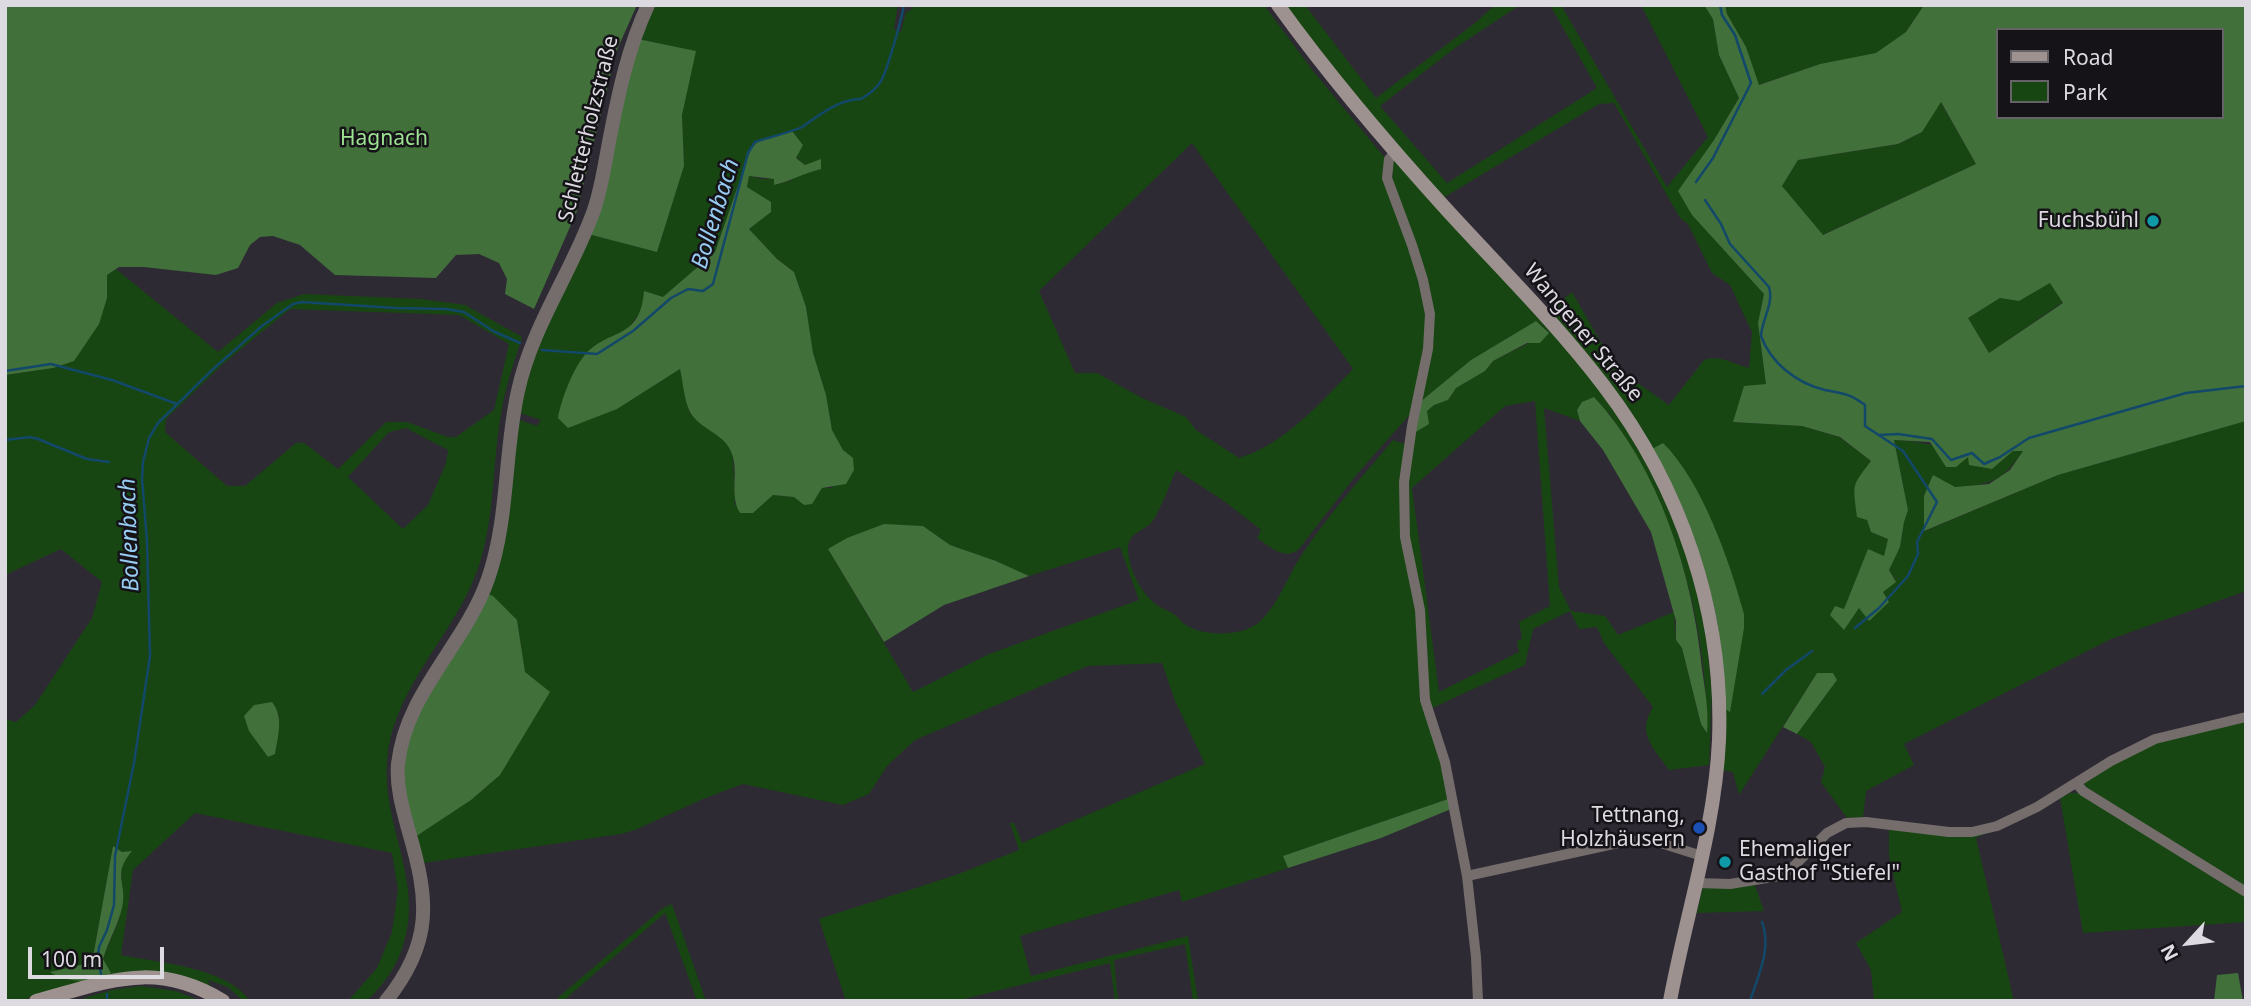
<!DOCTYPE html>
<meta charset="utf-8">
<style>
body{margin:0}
#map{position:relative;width:2251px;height:1006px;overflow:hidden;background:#2e2a34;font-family:"Noto Sans",sans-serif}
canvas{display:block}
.frame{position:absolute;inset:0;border:7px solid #dddae1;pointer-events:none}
.legend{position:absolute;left:1996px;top:28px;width:228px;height:91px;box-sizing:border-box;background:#151318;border:2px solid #656368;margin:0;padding:9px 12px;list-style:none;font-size:21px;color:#dddae1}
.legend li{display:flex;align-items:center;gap:14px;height:35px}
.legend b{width:35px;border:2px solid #656368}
.north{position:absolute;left:2153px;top:908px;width:70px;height:70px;-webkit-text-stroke:5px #151318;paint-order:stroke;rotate:243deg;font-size:19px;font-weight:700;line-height:28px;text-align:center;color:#dddae1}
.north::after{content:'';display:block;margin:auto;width:24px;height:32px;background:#dddae1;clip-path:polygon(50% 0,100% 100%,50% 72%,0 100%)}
.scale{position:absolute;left:28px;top:947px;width:136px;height:32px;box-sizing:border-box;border:4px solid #dddae1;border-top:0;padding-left:9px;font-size:21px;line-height:24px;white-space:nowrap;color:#dddae1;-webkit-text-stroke:5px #151318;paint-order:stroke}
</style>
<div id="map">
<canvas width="2251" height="1006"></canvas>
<div class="frame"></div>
<ul class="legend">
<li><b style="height:9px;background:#9d9290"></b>Road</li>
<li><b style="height:19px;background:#184612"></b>Park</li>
</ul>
<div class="north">N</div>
<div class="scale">100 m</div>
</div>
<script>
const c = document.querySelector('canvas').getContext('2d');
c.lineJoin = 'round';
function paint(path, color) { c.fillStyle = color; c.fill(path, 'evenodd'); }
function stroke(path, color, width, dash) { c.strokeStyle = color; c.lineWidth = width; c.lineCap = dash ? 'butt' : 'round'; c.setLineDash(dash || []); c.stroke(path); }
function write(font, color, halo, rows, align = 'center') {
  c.font = font + ' "Noto Sans",sans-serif'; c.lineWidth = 5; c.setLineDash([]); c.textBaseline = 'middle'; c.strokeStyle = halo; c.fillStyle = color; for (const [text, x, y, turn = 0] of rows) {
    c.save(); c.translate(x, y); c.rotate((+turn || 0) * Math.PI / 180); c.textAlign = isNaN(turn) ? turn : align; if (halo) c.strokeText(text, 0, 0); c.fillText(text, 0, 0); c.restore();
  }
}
paint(new Path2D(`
 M653,5h245l-4,24 7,3 5,-20 5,-2 2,-5h351l49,66 72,87 35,120 7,52 -14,81 -56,63 -58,75c-15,12 -28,-2 -42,-11l4,-8 -37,-29 -48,-31c-5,12 -18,46 -25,53 -9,9 -23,10 -23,26 0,19 14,46 29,56 6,4 13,6 18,10 3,2 5,5 8,8 18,14 57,14 75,0 20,-17 29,-46 43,-67 27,-41 60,-78 92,-116l12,4 -5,66 15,89 6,51 27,149 -165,57 5,12 -106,34 -3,-12 -159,46 11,40 157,-40 10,65h-5l-8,-57 -71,16 4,41h-3l-5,-38 -154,38h-110l-27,-82 137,-44 63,-25 -9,-27h4l8,20 183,-79 -30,-63 -13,-38 -74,3 -173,74 -28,26 -18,28 -26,11 -100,-21 -40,15 -68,31 -14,4 -198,29 -8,-26 56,-37 29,-25 25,-103 -8,-52 -29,-26 29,-175 20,7 4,-6 -24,-8 12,-47 59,-131 69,18 27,-86 -2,-51 13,-64 -57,-12zM792,131l4,26 9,8 -2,8 -13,8 -16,4 1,-6h-13l-13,-3 -2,11 24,15v10l-22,17 28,30 17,13 12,35 7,46 13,42 6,35 11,20 10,9 -21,29h-10l-28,9 -21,-2 -20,18 -18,-8 -2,-50 -11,-18 -26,-17 -7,-9 -9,-42 -63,40 -14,-67 23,-11 16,-21 31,-19 42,-39 36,-104 8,-7zM1192,143l161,226c-33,34 -68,75 -114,89l-43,-28 -10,-13 -44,-19 -45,-25h-22l-36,-82zM923,526l27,19 46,16 33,15 91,-29 19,53 -150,54 -76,38 -85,-143z
 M1285,5h20l71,93 99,-75 20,-18h25l-65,43 -75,58 67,77 150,-95 -47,-83h11l106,182 41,-50 -67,-132h63l9,14 6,36 20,43 -25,42 -22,75 72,79 -6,29 8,61 -33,38 69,4 37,11 32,24 -5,7 1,52 4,12 17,7 -4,18 -16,-7 -24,59v21l15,-23 30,-4 -6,-11 12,-13 -6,-9 11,-23 4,-25 4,-12 -14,-70c41,3 61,9 98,29l21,-18h10c-22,31 -30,33 -68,36l-30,44 133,-56 188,-54v88l-3,5 3,2v75l-135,48 -207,105 10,21 -48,26 -3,26 -16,1 -26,-36 4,-15 -14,-25 -14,-8 40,-54 -4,-7h-16l-78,122 -6,-23 -11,-2 2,-62 6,3 14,-97 -29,-86 -31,-58 -21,-27 -11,6 -102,-138 22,-19 34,59 19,23 44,31 35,-45c14,-6 31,4 45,8l3,-36 -22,-47 -18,-12 -24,-49 -8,-6 -66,-115 -15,1 -156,94 -76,-87z
 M1725,5h199l-18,27 -30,22 -56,10 -62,21 -12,-38 -19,-33z
 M1940,101l36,63 -154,71 -40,-49 16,-26 101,-16 23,-12z
 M1393,159l148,159 69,84 47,77 36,93 12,56 7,62 -3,75 -40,5c-15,-22 -33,-36 -16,-63l-49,-64 -7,-16 -18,2 -9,-18 -37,18 -8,36 -95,44 -22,-170 -3,-58 9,-48 13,-22 7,-6 14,-5 8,-12 29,-17 8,-10 56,-28 -13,-12 -65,39 -51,42 12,-88 -40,-129zM1535,401l15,205 -31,16 3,17 -5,2 2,11 -80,40 -27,-204 93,-82zM1544,408l36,13 -3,-11 31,2c66,93 99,207 99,320l-6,-8 -19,-76 -6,-8 -2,-28 -56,23 -13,-19 -34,-5 -12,-24z
 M116,269l102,83 59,-49 27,-9 117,5 44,6 57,32c-8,25 -17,51 -21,77 -10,57 -5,118 -30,172 -26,57 -80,110 -84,175 -5,71 43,127 11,198 -8,16 -18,30 -32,42h-18l29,-33 15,-36 6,-42 -6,-37 -197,-40 -62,57 -12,85c37,8 106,12 129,46h-7l-15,-14 -20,-7 3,8 -102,-12 2,-3 -8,-13c5,-18 17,-36 19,-54 4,-24 -8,-33 8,-55l-8,1 -9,-6 -20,111 -4,7 -38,8 46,8 -80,21h-12v-282l11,3 19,-17 57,-87 10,-36 -41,-33 -56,26v-200l48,-7 54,-70v-23zM290,309l169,6 50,29 -15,66 -38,27h-8l-41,-15h-21l-48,47 -34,-26h-8l-51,43h-18l-62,-54 1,-13 57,-55zM406,428l42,22 -2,13 -18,42 -25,24 -55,-52 41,-45zM272,702l7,13 -4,39 -21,-49z
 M2051,282l12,20 -74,51 -21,-35 32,-20 19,3z
 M2246,719v170l-163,-104 3,-4 63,-38z
 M2069,793h10l167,104v31l-1,-6 -162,11 -23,-135z
 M1889,827l106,2 -19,9 38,163h-140l-3,-31 -15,-27 46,-31 -13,-56z
 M1704,881l50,1 10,29 -67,2z
 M672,904l34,97h-9l-32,-88 -102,88h-9l109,-93z
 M141,986l35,5 25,10h-127l38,-11z`), '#184612');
paint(new Path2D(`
 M5,5h632l-21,47 -39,159 -43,98 -29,-15 2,-15 -8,-16 -20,-9 -23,1 -20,23 -101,-3 -35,-30 -27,-9 -13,1 -10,8 -12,23 -22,7 -72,-8h-25l-12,8v23l-8,26 -25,37 -21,7 -48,7z
 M1704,5h21l2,9 19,33 13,38 61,-21 56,-11 30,-21 18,-27h322v416l-188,54 -134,56v-35l9,-21 22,12 34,-3 21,-14 13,-19h-10l-21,18 -23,-4 -1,-8 -12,10h-10l-16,-25 -36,-2 14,70 -4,12 -4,25 -11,23 7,12 -13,10 6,10 -20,19 -10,-13 -15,22 -14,-15 5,-9 9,3 24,-60 16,7 4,-17 -17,-7 -4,-12 -10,-3c-4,-34 -6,-30 14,-56l-31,-24 -38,-11 -69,-4 11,-36 22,-2 -8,-61 6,-29 -72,-79 -14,-24 36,-51 25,-42 -20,-43 -6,-36zM1997,30h224v87h-224zM1941,102l35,62 -153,71 -41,-49 16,-26 100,-16 24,-12zM2050,283l13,20 -74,50 -21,-35 32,-20 19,3z
 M638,39l58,12 -14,64 2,51 -27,86 -69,-18z
 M792,131l11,14 -7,13 9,7 16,-6v10c-17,4 -30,12 -47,16v-6l-25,-3 -2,11 24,15v10l-22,17 28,30 17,13 12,35 7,46 13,42 6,35 11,20 10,8 1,12 -8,14 -24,4 -10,16 -8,1 -10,-8 -21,-2 -20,18h-13c-11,-18 -1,-40 -8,-59 -7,-21 -32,-24 -42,-42 -6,-12 -7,-30 -10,-43l-63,40 -49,19 -10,-10c3,-18 14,-47 26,-62 24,-29 56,-14 60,-65l19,6 52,-45 36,-104 8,-7z
 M1536,321l13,12 -9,10h-13l-34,18 -8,10 -29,17 -8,12 -14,5 -7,6 2,13 -15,9 6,-31 51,-42z
 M1594,397c65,70 99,178 108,272 3,22 7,41 5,64l-6,-9 -19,-76 -6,-8v-19l-25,-89 -48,-82 -23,-29 -3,-11 5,-8z
 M1663,443c39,38 67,119 81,171v14l-14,84 -6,-4c-1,-30 -2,-62 -8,-92 -12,-58 -34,-117 -64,-167z
 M884,524l39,2 27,19 46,16 33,15 -85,29 -60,37 -56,-93 19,-11z
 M488,594l5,2 24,24 8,52 25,20 -50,83 -29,25 -56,37c-6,-22 -12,-47 -11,-70 2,-56 55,-125 84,-173z
 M1817,673h16l4,7 -40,54 -14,-7z
 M272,702c12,15 6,34 3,52l-7,3 -19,-26 -5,-15 10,-11z
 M1448,799l3,10 -70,29 -93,30 -5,-12z
 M113,846l9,6 10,-1c-21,25 -4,31 -10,57 -4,17 -14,34 -19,51l8,14c-14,12 -47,9 -61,-1l39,-9 4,-6z
 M2238,973l5,28h-29l3,-26z`), '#41703a');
stroke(new Path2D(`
 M1696,182l17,-24 38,-75 -16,-48 -13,-20 -2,-10
 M1705,200l16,24 9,20 39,43c5,17 -7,32 -8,49 10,27 35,47 64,54 19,4 24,3 40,15v21l38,25 34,51 -20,40 1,12 -10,22 -29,32 -24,20
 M542,350l55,4 36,-23 38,-33 17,-9 15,2 10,-7 35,-131 7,-11c9,-3 42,-12 47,-15 16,-11 39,-29 59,-28 22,-13 23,-23 30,-45 5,-17 10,-32 13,-49
 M5,371l46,-7 61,16 65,24
 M1879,435l19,-1 34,5 19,21 21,-7 12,11 16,-7 29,-19 157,-45 60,-7
 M5,440l25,-3 8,2 49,20 22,3
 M1762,694l24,-24 26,-19
 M101,974l-3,-16 1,-11 8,-17 7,-25 1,-49 19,-93 16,-107 -3,-114 -5,-64 1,-16 6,-24 9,-15 54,-53 50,-44 31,-22 9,-2 94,6 50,1 18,3 29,19 27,12
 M107,994v7
 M1750,1001c8,-25 22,-53 12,-79`), '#124869', 2.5);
stroke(new Path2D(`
 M1395,153l-6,6 -2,19 25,67 11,35 7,34 -2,35 -16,77 -8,56 1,55 15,73 5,90 20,62 22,114
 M2077,784l6,7 163,101
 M1697,883l33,1 49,-8 15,-10 33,-33 19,-10 20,-1 83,10h23l25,-6 40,-19 74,-46 44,-22 91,-22
 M1478,1001l-2,-44 -9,-81 160,-35 24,-1 51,16`), '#746d6c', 10);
stroke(new Path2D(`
 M386,1001c47,-58 43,-101 23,-169 -6,-22 -13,-45 -11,-68 8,-72 67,-119 90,-185 21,-60 16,-126 30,-188 14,-65 54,-119 76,-181 8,-23 11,-48 16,-73 9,-46 18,-89 38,-132`), '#746d6c', 14);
stroke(new Path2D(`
 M1278,5c52,72 109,139 169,205 53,58 109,113 157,176 77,101 120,227 115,354 -4,89 -33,174 -49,261
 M36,1001c72,-19 118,-42 187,0`), '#9d9290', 14);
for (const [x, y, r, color] of [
 [2153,221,7,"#0f9aa8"],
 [1699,828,7,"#1a4fb4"],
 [1725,862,7,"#0f9aa8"]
]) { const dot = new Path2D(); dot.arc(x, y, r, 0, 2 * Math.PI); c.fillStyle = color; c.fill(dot); stroke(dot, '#151318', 2.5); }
write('21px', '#dddae1', '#151318', [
 ["Schletterholzstraße",589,129,-76],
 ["Wangener Straße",1583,333,50]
]);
write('21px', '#9de393', '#151318', [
 ["Hagnach",384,139]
]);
write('21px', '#dddae1', '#151318', [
 ["Fuchsbühl",2139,221],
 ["Tettnang,",1685,816],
 ["Holzhäusern",1685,840],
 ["Ehemaliger",1739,850,"left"],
 ["Gasthof \"Stiefel\"",1739,874,"left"]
], 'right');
write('italic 23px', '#97cbf1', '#151318', [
 ["Bollenbach",716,214,-73],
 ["Bollenbach",130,535,-92]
]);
</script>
